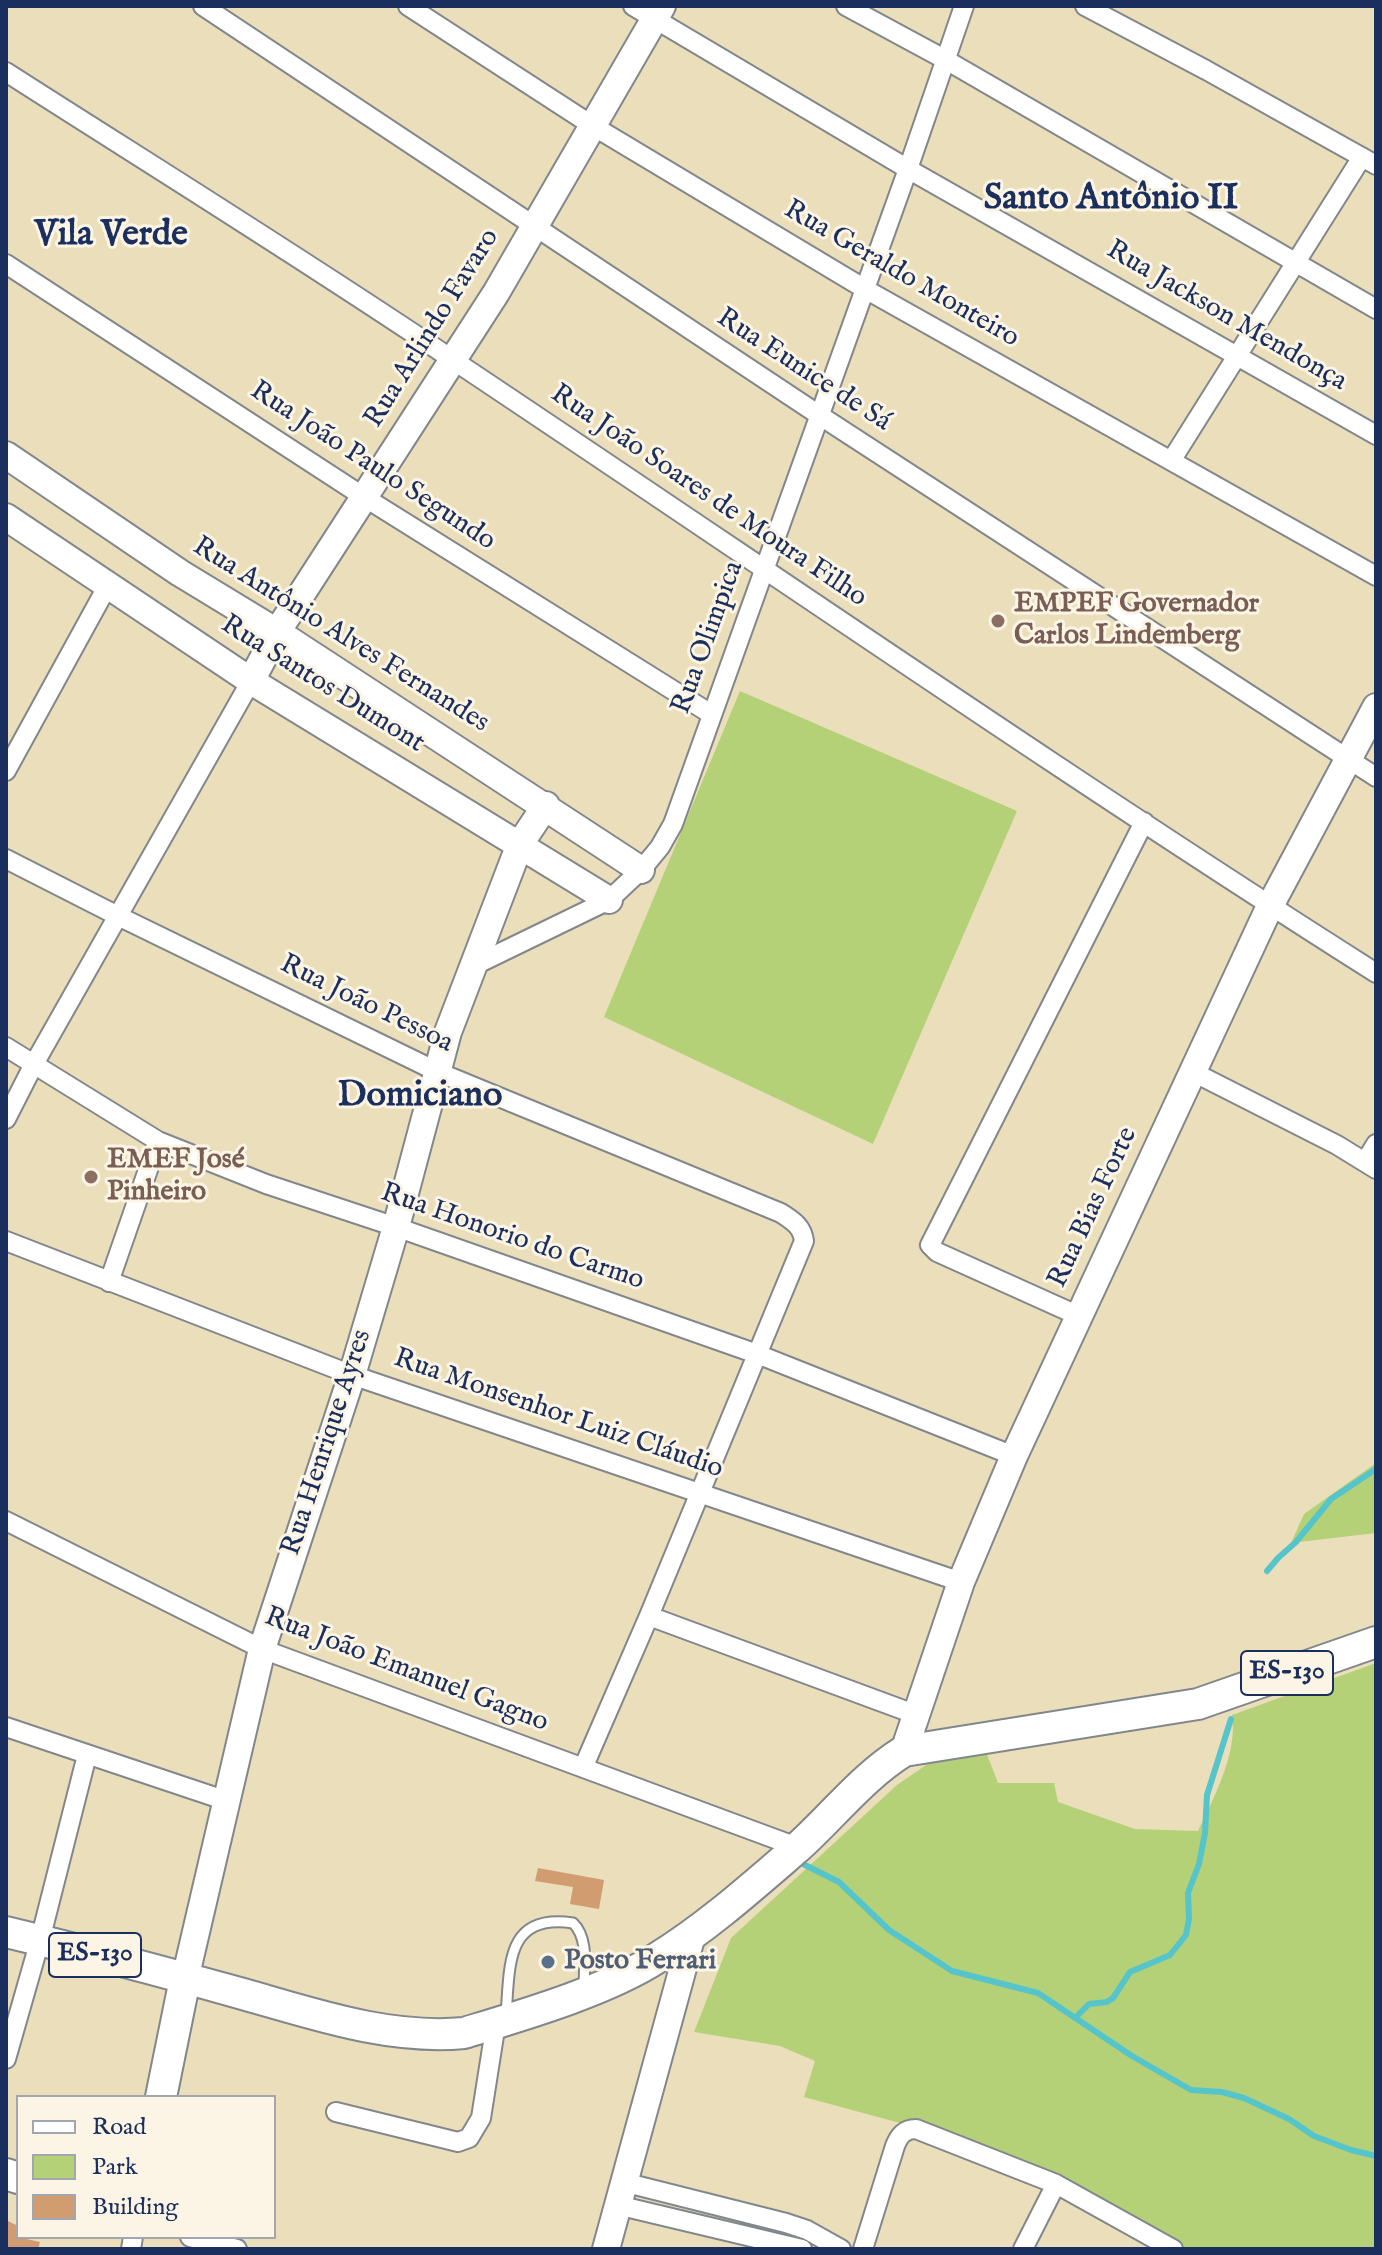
<!DOCTYPE html>
<meta charset="utf-8">
<style>
body{margin:0}
#map{position:relative;width:1382px;height:2255px;overflow:hidden;background:#eadfba;font-family:"IM FELL English",serif}
canvas{display:block}
.frame{position:absolute;inset:0;border:8px solid #1b2f5e;pointer-events:none}
.legend{position:absolute;left:16px;top:2095px;width:260px;height:144px;box-sizing:border-box;background:#fcf5e5;border:2px solid #a2a6af;margin:0;padding:10px 14px;list-style:none;font-size:24px;color:#1b2f5e}
.legend li{display:flex;align-items:center;gap:16px;height:40px}
.legend b{width:40px;border:2px solid #a2a6af}
</style>
<div id="map">
<canvas width="1382" height="2255"></canvas>
<div class="frame"></div>
<ul class="legend">
<li><b style="height:10px;background:#fff"></b>Road</li>
<li><b style="height:22px;background:#b4d178"></b>Park</li>
<li><b style="height:22px;background:#d19c70"></b>Building</li>
</ul>
</div>
<script>
const c = document.querySelector('canvas').getContext('2d');
c.lineJoin = 'round';
function paint(path, color) { c.fillStyle = color; c.fill(path, 'evenodd'); }
function stroke(path, color, width, dash) { c.strokeStyle = color; c.lineWidth = width; c.lineCap = dash ? 'butt' : 'round'; c.setLineDash(dash || []); c.stroke(path); }
function write(font, color, halo, rows, align = 'center') {
  c.font = font + ' "IM FELL English",serif'; c.lineWidth = 6; c.setLineDash([]); c.textBaseline = 'middle'; c.strokeStyle = halo; c.fillStyle = color; for (const [text, x, y, turn = 0] of rows) {
    c.save(); c.translate(x, y); c.rotate((+turn || 0) * Math.PI / 180); c.textAlign = isNaN(turn) ? turn : align; if (halo) c.strokeText(text, 0, 0); c.fillText(text, 0, 0); c.restore();
  }
}
paint(new Path2D(`
 M740,691l277,120 -144,333 -269,-127z
 M1376,1463v70l-85,10 13,-29z
 M1376,1663v586h-194l-225,-114 -31,-5 -122,-33 11,-36 -35,-15 -86,-14 37,-94 166,-153 32,-22 54,-19 15,39h56l4,19 77,27 63,2c16,-34 40,-78 34,-116z`), '#b4d178');
stroke(new Path2D(`
 M1267,1571l11,-13 18,-16 35,-43 45,-30
 M795,1860l44,22 50,48 63,41 86,22 94,63 59,34 31,2 22,6 45,21 25,17 37,14 25,6
 M1076,2017l13,-13 18,-2 6,-4 17,-26 40,-17 16,-20 3,-16 -1,-26 11,-29 6,-31 2,-38 24,-76`), '#56c4cb', 6);
paint(new Path2D(`
 M538,1868l66,12 -5,29 -29,-5 3,-17 -38,-6z
 M6,2220l12,6v11l22,5 -2,7 -32,-2z`), '#d19c70');
const lane = new Path2D(`
 M506,2015c4,-49 -1,-102 67,-92 16,15 11,45 11,65`);
const street = new Path2D(`
 M203,6l616,409 557,362
 M408,6l185,120 272,163 511,287
 M633,6l275,163 468,266
 M846,6l100,54 430,249
 M1085,6l121,64 170,95
 M6,72c150,96 302,190 450,290 306,204 609,414 920,611
 M6,264l358,233 347,217
 M1171,461l191,-304
 M6,771l102,-186
 M6,859l112,57 320,156 343,141c12,8 21,13 23,28l-155,375 -66,152
 M471,967l138,-67 32,-30 19,-23 13,-23 235,-655 56,-163
 M6,1047l152,94 108,43 130,43 361,127 257,102
 M1193,1072l144,73 39,24
 M6,1119l28,-55 217,-383
 M1365,1162l11,-18
 M6,1241l346,134 609,207
 M109,1282l49,-141
 M1079,1316l-142,-64 -7,-7 214,-423
 M6,1521l256,128 535,198
 M649,1616l268,99
 M6,1727l221,74
 M6,2059l34,-119 47,-185
 M336,2112l122,30 11,-4 12,-20 15,-95
 M623,2182l163,41 21,7 34,19
 M617,2205l185,44
 M190,2237l47,12
 M131,2249l2,-12
 M863,2249l32,-103c4,-10 9,-17 21,-17l140,55 117,65
 M1023,2249l33,-65`);
const secondary = new Path2D(`
 M6,455l174,118 97,59 364,238
 M6,517l245,164 358,219
 M251,681l26,-49 219,-339 166,-287
 M904,1751l57,-169 53,-126 256,-550 106,-199
 M185,1979l77,-330 90,-274 44,-148 52,-195 72,-188 26,-39
 M606,2249l86,-314`);
const primary = new Path2D(`
 M6,1932c79,19 158,40 237,62 71,20 146,46 221,39 59,-18 142,-42 193,-75 49,-30 95,-71 139,-109 36,-32 66,-72 108,-98l294,-47 178,-62
 M161,2097l24,-118
 M6,2174l12,4`);
stroke(lane, '#82878c', 13);
stroke(street, '#82878c', 22);
stroke(secondary, '#82878c', 30);
stroke(primary, '#82878c', 34);
stroke(lane, '#fff', 9);
stroke(street, '#fff', 18);
stroke(secondary, '#fff', 26);
stroke(primary, '#fff', 30);
for (const [x, y, r, color] of [
 [998,621,8,"#8d6e63"],
 [91,1177,8,"#8d6e63"],
 [548,1962,8,"#5c6f8a"]
]) { const dot = new Path2D(); dot.arc(x, y, r, 0, 2 * Math.PI); c.fillStyle = color; c.fill(dot); stroke(dot, '#fcf5e5', 3); }
for (const [x, y, w] of [
 [1287,1673,92],
 [95,1955,92]
]) { const box = new Path2D(); box.roundRect(x - w / 2, y - 22, w, 44, 6); c.fillStyle = '#fcf5e5'; c.fill(box); stroke(box, '#1b2f5e', 2); }
write('bold 26px', '#1b2f5e', null, [
 ["ES-130",1287,1673],
 ["ES-130",95,1955]
]);
write('28px', '#1b2f5e', '#fcf5e5', [
 ["Rua Geraldo Monteiro",901,275,30],
 ["Rua Jackson Mendonça",1226,317,30],
 ["Rua Arlindo Favaro",433,329,-58],
 ["Rua Eunice de Sá",803,371,33],
 ["Rua João Paulo Segundo",372,467,33],
 ["Rua João Soares de Moura Filho",708,497,34],
 ["Rua Antônio Alves Fernandes",340,636,32],
 ["Rua Olimpica",709,638,-70],
 ["Rua Santos Dumont",322,685,32],
 ["Rua João Pessoa",366,1005,26],
 ["Rua Bias Forte",1094,1208,-65],
 ["Rua Honorio do Carmo",512,1238,19],
 ["Rua Monsenhor Luiz Cláudio",558,1415,19],
 ["Rua Henrique Ayres",328,1443,-72],
 ["Rua João Emanuel Gagno",406,1671,21]
]);
write('bold 28px', '#785e54', '#fcf5e5', [
 ["EMPEF Governador",1014,605],
 ["Carlos Lindemberg",1014,637],
 ["EMEF José",107,1161],
 ["Pinheiro",107,1193]
], 'left');
write('bold 28px', '#4e5e75', '#fcf5e5', [
 ["Posto Ferrari",564,1962]
], 'left');
write('bold 36px', '#1b2f5e', '#fcf5e5', [
 ["Santo Antônio II",1111,201],
 ["Vila Verde",111,237],
 ["Domiciano",420,1098]
]);
</script>
